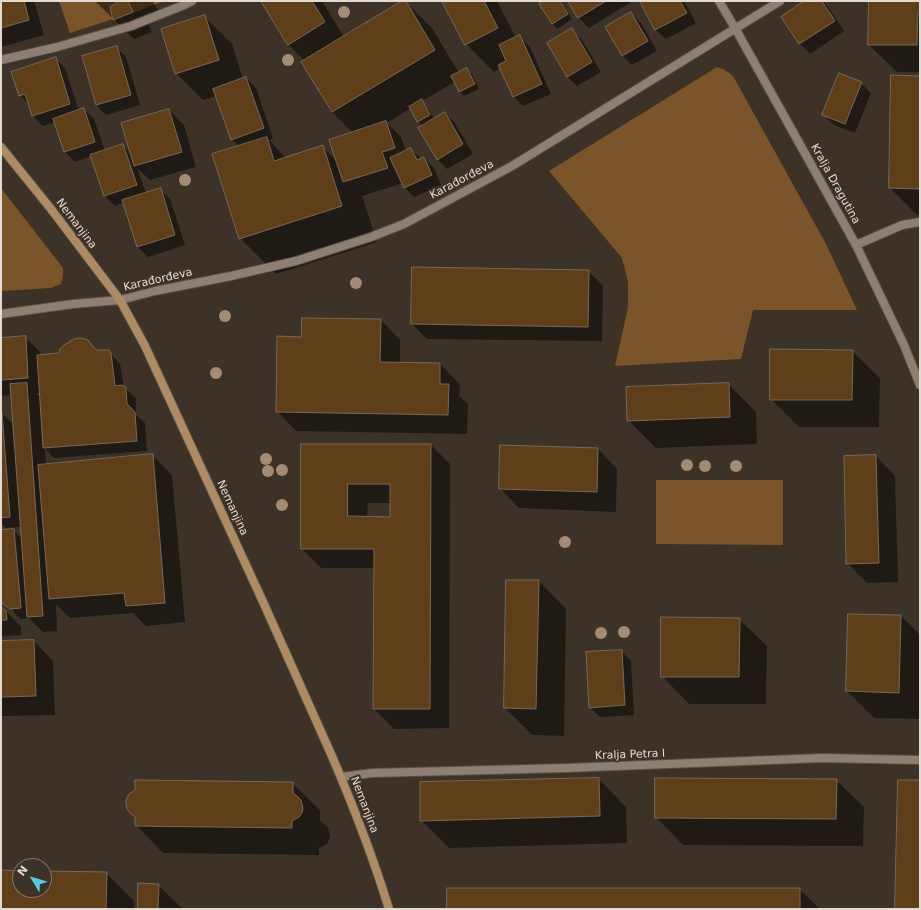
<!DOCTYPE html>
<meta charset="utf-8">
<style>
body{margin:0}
#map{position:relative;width:921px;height:910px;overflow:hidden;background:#3d3227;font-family:"DejaVu Sans",sans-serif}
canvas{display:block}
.frame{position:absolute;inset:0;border:2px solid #e2dbd4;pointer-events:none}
.north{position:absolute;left:12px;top:858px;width:40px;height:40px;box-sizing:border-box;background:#3d3227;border:1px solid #7f766c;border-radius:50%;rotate:308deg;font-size:11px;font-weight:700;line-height:16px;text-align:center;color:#e2dbd4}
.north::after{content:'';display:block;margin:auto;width:14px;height:18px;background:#59c8e5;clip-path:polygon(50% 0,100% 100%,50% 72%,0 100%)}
</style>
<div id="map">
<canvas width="921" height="910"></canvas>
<div class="frame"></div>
<div class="north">N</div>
</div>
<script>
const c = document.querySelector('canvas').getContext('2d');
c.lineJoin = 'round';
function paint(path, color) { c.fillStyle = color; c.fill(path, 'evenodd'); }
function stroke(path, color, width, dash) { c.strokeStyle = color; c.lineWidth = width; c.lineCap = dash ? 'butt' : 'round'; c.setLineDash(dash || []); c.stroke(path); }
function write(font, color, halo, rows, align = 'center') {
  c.font = font + ' "DejaVu Sans",sans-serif'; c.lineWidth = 4; c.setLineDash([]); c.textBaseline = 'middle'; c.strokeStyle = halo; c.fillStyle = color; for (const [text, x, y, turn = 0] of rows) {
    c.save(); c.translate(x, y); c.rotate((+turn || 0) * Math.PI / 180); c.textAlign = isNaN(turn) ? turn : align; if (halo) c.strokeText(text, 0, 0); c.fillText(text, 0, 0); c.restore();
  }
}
paint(new Path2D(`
 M59,1h105l-26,10 -68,22z
 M717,67l8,3 8,6 93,168 31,66h-104l-12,49 -126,7 13,-59v-25l-6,-24 -73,-87z
 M1,188l62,80v8l-2,8 -10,4 -50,3z
 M656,480h127v65l-127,-1z`), '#7b5429');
paint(new Path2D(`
 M1,1h33l10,34 -43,12z
 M96,1h56l9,13 -14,6 5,12 -18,7 -37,-36z
 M262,1h60l22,36 60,-36h1l27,27 27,45 8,-4 5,5 7,15 -15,7 -5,-5 -4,-9 -33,19 4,4 8,14 11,-6 10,10 18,31 -26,15 -10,-10 -14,-33 -5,-4 -7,-14 -24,15 14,14 5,14 5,-2 10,10 3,-1 10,10 7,17 -27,12 -10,-10 -1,-4 -41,13 15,46 -101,32 -36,-36 -1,-91 -7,-8 -15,-43 -14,4 -27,-27 29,-56 27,27 11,35 3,-1 10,10 17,50 -4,2 17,18 36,-11 16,15 15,-29 -21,-21 -29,-50 2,-1 -16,-16z
 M444,1h53l19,37 4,-1 10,10 21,47 -28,12 -10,-10 -13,-28 -6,4 -28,-28z
 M545,1h16l11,18 -15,10 -4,-5 -13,-20z
 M569,1h64l-44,27 -10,-10z
 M641,1h43l12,22 -30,16 -10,-9z
 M806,1h17l3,3 18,27 -34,23 -10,-10 -18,-27z
 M870,1h50v71h-23l-28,-27z
 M631,13l10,10 16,28 -25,14 -10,-10z
 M572,30l10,10 19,32 -24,14 -10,-10z
 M116,47l10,10 14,48 -34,10 -10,-10z
 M55,58l10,10 14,43 5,-2 10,10 11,32 18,-6 8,9 38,-44 15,15 12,42 -46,13 -13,-12 9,25 14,-4 10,10 15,46 -37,12 -10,-10 -14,-45 -9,4 -10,-10 -14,-40 -16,6 -10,-10 -10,-30 -12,4 -10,-10 -4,-11 -9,-10z
 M920,77v138h-3l-27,-27z
 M861,83l10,10 -16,40 -21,-8 -10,-10z
 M588,271l15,15 -1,55 -175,-2 -15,-15z
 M381,320l19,20v24h40l20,20 -1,12 9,8 -1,30 -171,-3 -19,-20 25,-73z
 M25,337l15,15 1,4 56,-5h11l12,13 4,23 12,11v17l9,8 2,28 -93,7 -9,-10 1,17 106,-10 20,20 13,147 -39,4 -13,-13 -63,5 -14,-14 1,27 -14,1 -14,-14 -8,1 -7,-6 1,-1 -7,-6v2l-7,-7v-70l13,-1 8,9 -1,-12 -15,1 -5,-5v-110l11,10 2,26h2l-4,-54 -11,1v-57zM36,393h4l1,5z
 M852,351l28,27 -1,49h-80l-28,-28z
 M728,384l28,28 1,32 -101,4 -28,-28z
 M302,445h129l19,19 -1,264 -55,1 -20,-20 1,-141h-54l-19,-19zM368,503h23v15h-24z
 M598,449l19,20 -1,43 -97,-4 -19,-20z
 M876,456l19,20 3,106 -31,1 -20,-20z
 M539,581l27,28 -2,127 -32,-1 -27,-27z
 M1,608l5,3 15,16v8l-20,1z
 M901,616l19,19v84l-46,-1 -27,-27z
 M739,619l28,27 -1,58h-77l-27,-28z
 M34,641l19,20 2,54 -54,1v-74z
 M621,651l10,10 3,54 -34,2 -10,-10z
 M599,779l27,28 1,36 -178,5 -28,-28z
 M836,780l28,27 -1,39 -180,-1 -27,-28z
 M292,783l28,27v10l8,8 2,8 -1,4 -2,4 -8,4v7l-156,-2 -27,-28z
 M1,871l19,1v18h24v-18l62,1 28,28v8h-133z
 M158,885l25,24h-44z
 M799,889l21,20h-372z`), '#0007');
const building = new Path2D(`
 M1,1h23l5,19 -28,8z
 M117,1h11l5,11 -20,8 -3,-13 8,-5z
 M261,1h51l13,21 -37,23z
 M402,1h4l29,49 -103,62 -31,-50z
 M442,1h42l14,27 -33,17z
 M543,1h17l8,13 -16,10 -13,-20z
 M568,1h38l-28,17z
 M640,1h40l7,12 -32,17z
 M804,1h18l13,20 -36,23 -18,-27z
 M869,1h51v10l-2,2 -1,32h-49z
 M631,12l17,29 -26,15 -17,-29z
 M205,15l14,45 -44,14 -14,-45z
 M572,28l20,34 -25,15 -20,-34z
 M520,35l22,49 -29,13 -15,-32 8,-4 -7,-16z
 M117,46l14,49 -35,10 -14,-49z
 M56,57l14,47 -38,12 -7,-22 -6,2 -8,-24z
 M467,68l8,16 -16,8 -8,-16z
 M839,73l23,9 -17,42 -23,-9z
 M891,75l29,1v113l-31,-1z
 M246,77l18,51 -33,12 -18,-51z
 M422,99l8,16 -13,7 -8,-15z
 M84,108l11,34 -31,10 -11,-33z
 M169,109l13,43 -48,14 -13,-43z
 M445,112l18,32 -26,16 -19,-32z
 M386,121l9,27 -13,4 6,16 -45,14 -14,-42z
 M267,137l7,24 49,-16 19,61 -103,33 -27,-85z
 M123,144l14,41 -33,11 -14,-41z
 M411,148l6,12 7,-3 8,18 -28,13 -14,-30z
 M161,188l14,47 -38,12 -15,-47z
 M412,267l177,3 -1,57 -177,-3z
 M302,318l79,1 -1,43 60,1v21h9l-1,31 -172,-3 1,-76 24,1z
 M26,336l2,42 -27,2v-42z
 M81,338l7,2 8,10h13l2,3 4,33 7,-1 4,2 1,17 8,8 2,29 -94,7 -6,-93 22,-2 1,-4 4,-4 10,-6z
 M770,349l83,1 -1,50h-82z
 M27,383l16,233 -16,1 -17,-233z
 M729,383l1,34 -103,4 -1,-34z
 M1,412h1l8,105 -9,1z
 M301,444h130l-1,265h-57l1,-160h-73zM348,484h42v33l-42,-1z
 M500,445l98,3 -1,44 -98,-3z
 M153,454l12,149 -39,3 -2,-13 -75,6 -11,-134z
 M876,455l3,108 -33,1 -2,-108z
 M14,529l7,79 -11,1 -9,-7v-72z
 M506,580h33l-3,129 -32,-1z
 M1,607l5,4 1,9h-6z
 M848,614l53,1 -2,78 -53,-2z
 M661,617l79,1 -1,59h-78z
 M34,640l2,56 -35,1v-56z
 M622,650l3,55 -36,3 -3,-56z
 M599,778l1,38 -180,5v-39z
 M655,778l182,1 -1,40 -181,-1z
 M135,780l158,2v11l4,3 4,4 2,8 -1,5 -3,4 -7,4v7l-157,-2v-9l-4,-3 -4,-5 -1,-4v-5l3,-6 6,-4z
 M898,780h22v129h-25z
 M1,870l19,1v19h24v-19l63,1 -1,37h-105z
 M138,883l21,1 -1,25h-20z
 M447,888h353v21h-353z`);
paint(building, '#5f3f19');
stroke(building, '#75695d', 1);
const lane = new Path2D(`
 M856,245l46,-20 18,-3
 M341,777l31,-4 194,-5 256,-10 98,2`);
const street = new Path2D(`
 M719,1l16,27 121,217 48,100 16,40
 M1,60l56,-13 74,-21 53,-21 8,-4
 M1,314l72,-10 47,-4 35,-9 76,-15 65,-15 75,-24 33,-13 108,-58 268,-165`);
const secondary = new Path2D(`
 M1,147l50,62 69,91 25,46 119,258 67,150c22,51 42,103 58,155`);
stroke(lane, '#585046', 10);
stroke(street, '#585046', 10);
stroke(secondary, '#585046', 10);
stroke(lane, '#8d8073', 8);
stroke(street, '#8d8073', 8);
stroke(secondary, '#ad8c65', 8);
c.fillStyle = '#a38c75';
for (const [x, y] of [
 [344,12],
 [288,60],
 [185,180],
 [356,283],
 [225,316],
 [216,373],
 [266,459],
 [687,465],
 [705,466],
 [736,466],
 [282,470],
 [268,471],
 [282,505],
 [565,542],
 [624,632],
 [601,633]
]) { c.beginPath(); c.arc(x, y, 6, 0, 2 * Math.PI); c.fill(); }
write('11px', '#e2dbd4', '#3d3227', [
 ["Karađorđeva",462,180,-28],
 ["Kralja Dragutina",835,184,61],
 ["Nemanjina",76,224,53],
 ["Karađorđeva",158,280,-13],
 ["Nemanjina",232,508,65],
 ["Kralja Petra I",630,755,-2],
 ["Nemanjina",364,805,69]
]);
</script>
